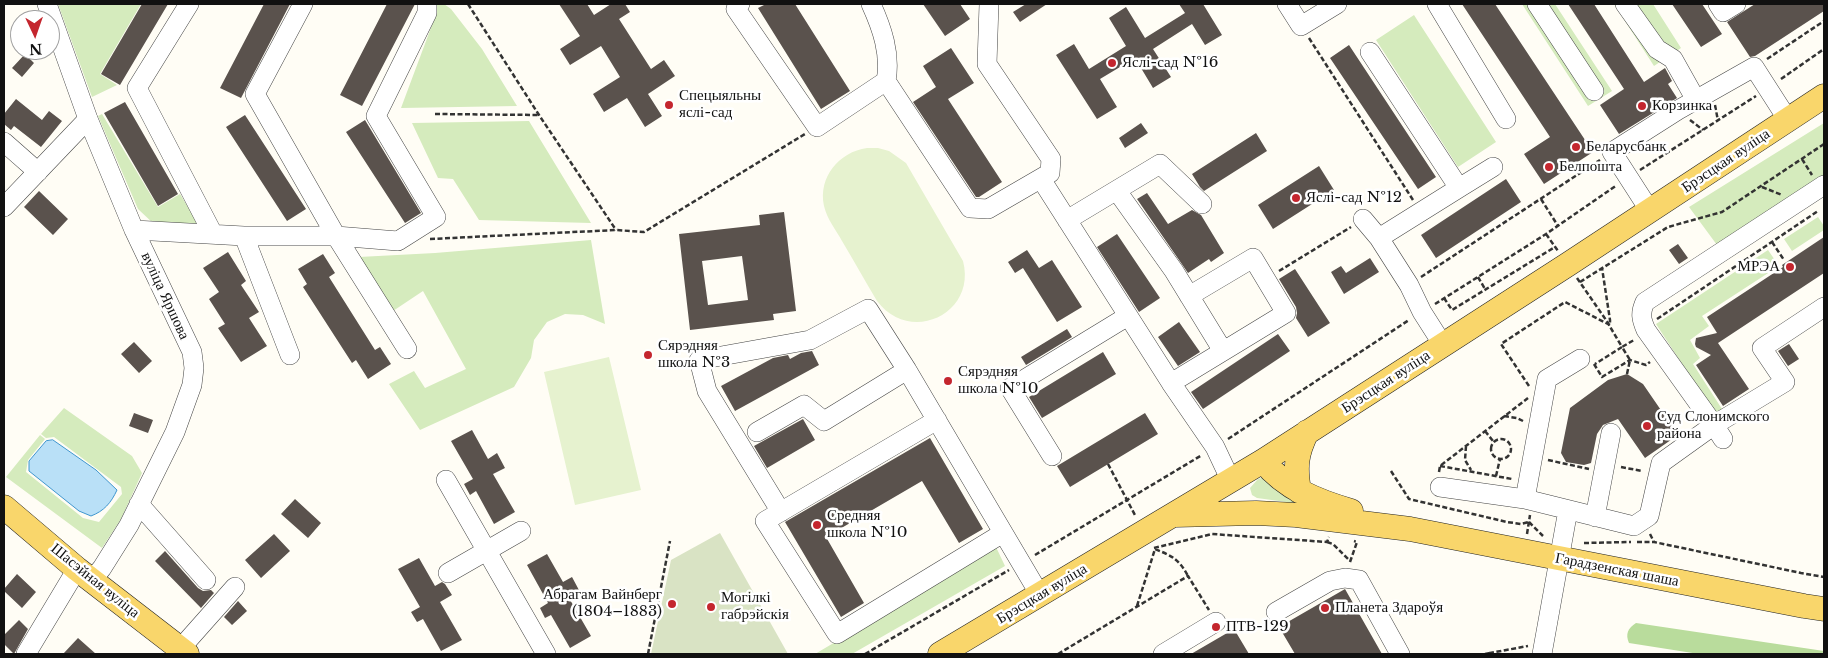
<!DOCTYPE html>
<meta charset="utf-8">
<style>
body{margin:0}
#map{position:relative;width:1828px;height:658px;overflow:hidden;background:#fffdf5;font-family:"Libre Baskerville",serif}
canvas{display:block}
.frame{position:absolute;inset:0;border:5px solid #111;pointer-events:none}
.north{position:absolute;left:10px;top:10px;width:50px;height:50px;box-sizing:border-box;background:#fff;border:1px solid #a0a0a0;border-radius:50%;rotate:177deg;font-size:14px;font-weight:700;line-height:20px;text-align:center;color:#111}
.north::after{content:'';display:block;margin:auto;width:18px;height:22px;background:#c4262e;clip-path:polygon(50% 0,100% 100%,50% 72%,0 100%)}
</style>
<div id="map">
<canvas width="1828" height="658"></canvas>
<div class="frame"></div>
<div class="north">N</div>
</div>
<script>
const c = document.querySelector('canvas').getContext('2d');
c.lineJoin = 'round';
function paint(path, color) { c.fillStyle = color; c.fill(path, 'evenodd'); }
function stroke(path, color, width, dash) { c.strokeStyle = color; c.lineWidth = width; c.lineCap = dash ? 'butt' : 'round'; c.setLineDash(dash || []); c.stroke(path); }
function write(font, color, halo, rows, align = 'center') {
  c.font = font + ' "Libre Baskerville",serif'; c.lineWidth = 5; c.setLineDash([]); c.textBaseline = 'middle'; c.strokeStyle = halo; c.fillStyle = color; for (const [text, x, y, turn = 0] of rows) {
    c.save(); c.translate(x, y); c.rotate((+turn || 0) * Math.PI / 180); c.textAlign = isNaN(turn) ? turn : align; if (halo) c.strokeText(text, 0, 0); c.fillText(text, 0, 0); c.restore();
  }
}
paint(new Path2D(`
 M58,4h83l-41,70 17,11 -25,12z
 M436,4h8l7,5 31,40 35,57 -116,2 34,-91z
 M1522,4h33l57,87 -24,15z
 M1614,4h39l28,44 -27,18z
 M1414,15l82,127 -38,25 -82,-127z
 M102,114l56,93 22,-13 20,33 -45,-2 -17,-16 -40,-93z
 M529,121l62,102 -112,-3 -26,-41 -15,-1 -26,-55z
 M1824,123v52l-107,70 -28,-38z
 M1818,217l6,9v4l-32,21 -8,-12z
 M591,240l14,84 -22,-9 -18,-1 -18,8 -13,18 -3,18 -17,29 -94,43 -31,-46 25,-13 11,17 41,-19 -43,-78 -30,20 -34,-54 76,-4z
 M1768,250l11,16 -77,50 7,10 -19,14 10,18 -7,6 29,45 -4,10 -62,-95z
 M64,408l68,48 10,17 -21,46 -19,29 -96,-71 34,-42 5,4 -17,21 -2,12 57,46 16,4 23,-28 -1,-7 -67,-50 -8,1 -5,-4z
 M1264,477l37,27 -44,-6 -5,-3 -2,-7 8,-9z
 M996,547l9,19 -153,88h-37z`), '#d5ebbd');
paint(new Path2D(`
 M1636,623l188,28v3h-125l-70,-11c-4,-9 -1,-15 7,-20z`), '#b9dc9c');
paint(new Path2D(`
 M720,533l68,121h-137l20,-94z`), '#d9e3c4');
paint(new Path2D(`
 M867,148h11l11,3 17,12 57,98c14,53 -53,84 -86,40 -12,-20 -23,-40 -35,-60 -6,-11 -15,-22 -18,-35 -6,-29 15,-54 43,-58z
 M609,357l32,133 -66,15 -31,-133z`), '#e6f2cf');
const water = new Path2D(`
 M53,440l43,30 21,20c-6,13 -13,21 -26,26l-12,-5 -50,-40v-10l17,-20z`);
paint(water, '#b9e0f7');
stroke(water, '#3f96cf', 1);
paint(new Path2D(`
 M142,4h26l-48,81 -19,-11z
 M264,4h26l-49,94 -21,-10z
 M387,4h28l-53,102 -22,-11z
 M559,4h28l7,11 17,-11h14l5,8 -11,7 32,50 13,-9 11,16 -27,18 14,22 -17,11 -18,-29 -23,14 -11,-18 27,-17 -19,-31 -31,19 -10,-16 20,-13z
 M766,4h29l55,87 -29,18 -63,-101z
 M923,4h37l10,15 -25,17z
 M1026,4h21l-27,18 -7,-10z
 M1179,4h24l19,31 -17,10 -13,-21 -39,25 18,28 -18,11 -18,-30 -35,21 17,28 -20,12 -41,-64 18,-11 15,25 37,-23 -17,-28 17,-11 19,31 40,-25z
 M1462,4h33l98,148 -49,32 -20,-30 26,-17z
 M1568,4h26l50,78 21,-14 7,13 -4,3 9,14 -58,36 -19,-29 24,-16z
 M1672,4h30l20,30 -21,13z
 M1755,4h69v7l-69,45 -5,1 -23,-35z
 M1349,45l87,132 -18,12 -88,-131z
 M951,48l23,35 -26,16 54,83 -23,15h-3l-63,-95 23,-15 -13,-21z
 M25,54l9,9 -12,14 -10,-9z
 M16,99l26,21 7,-9 13,10 -21,26 -27,-21 -3,4 -7,-6v-10z
 M125,102l53,92 -20,12 -54,-93z
 M245,115l61,94 -19,12 -61,-94z
 M365,120l56,93 -16,10 -59,-91z
 M1141,123l7,10 -23,15 -6,-10z
 M1256,133l11,18 -63,40 -4,-4 -8,-13z
 M1319,166l15,24 -61,39 -15,-24z
 M1506,179l15,23 -85,56 -15,-23z
 M39,191l29,28 -15,16 -29,-28z
 M1147,193l21,31 24,-14 9,5 23,38 -13,9 -2,-3 -21,14 -51,-74z
 M784,212l12,99 -23,3 1,6 -84,10 -11,-96 81,-9 -1,-10zM742,256l6,44 -40,5 -6,-44z
 M1117,234l43,64 -21,14 -42,-65z
 M1824,237v36l-106,70 31,46 -26,17 -27,-41 15,-10 -15,-8 -1,-3 1,-6 21,-5 -10,-16 76,-50 -1,-2z
 M1678,244l10,14 -9,6 -10,-14z
 M1027,250l12,18 13,-8 30,47 -25,15 -34,-54 -8,5 -7,-11z
 M228,252l18,29 -5,4 18,27 -10,6 18,28 -26,16 -23,-34 7,-4 -16,-25 10,-7 -16,-24z
 M323,254l12,19 -6,4 46,73 5,-3 11,17 -23,15 -12,-19 -4,3 -49,-76 4,-3 -9,-15z
 M1370,258l9,14 -35,22 -13,-22 10,-6 5,7z
 M1295,269l35,54 -22,14 -12,-19 1,-5 -1,-6 -17,-28z
 M1179,322l21,30 -22,14 -20,-29z
 M1067,329l5,8 -46,28 -5,-8z
 M1278,334l12,17 -87,58 -12,-17z
 M134,342l18,19 -13,12 -18,-19z
 M1789,344l10,15 -11,7 -10,-15z
 M812,351l7,14 -84,46 -14,-25 52,-28 15,-3 2,4 11,-6z
 M1103,352l13,22 -74,44 -13,-21z
 M1627,374l16,10 35,51 -33,23 -27,-39 -15,6 -6,9 -6,29 -7,2 -18,-3 -5,-9 9,-45 38,-28z
 M134,413l19,7 -5,13 -19,-7z
 M1145,413l13,21 -88,53 -13,-21z
 M803,419l12,21 -48,28 -13,-22z
 M472,430l16,29 9,-6 8,15 -12,6 22,38 -21,12 -18,-33 -6,4 -6,-11 9,-5 -22,-38z
 M930,438l53,91 -24,14 -37,-62 -96,56 38,66 -23,14 -56,-95z
 M295,499l26,24 -13,15 -27,-24z
 M274,534l16,17 -29,27 -16,-18z
 M165,551l33,37 5,3 8,-1 3,3 -13,15 -46,-47z
 M547,554l16,28 9,-5 8,15 -11,6 22,38 -21,12 -19,-33 -6,3 -5,-10 8,-5 -21,-38z
 M419,558l16,28 7,-4 3,2 7,11 -12,7 22,38 -21,11 -18,-32 -6,3 -6,-10 9,-5 -22,-38z
 M17,574l19,18 -14,16 -18,-17v-2z
 M1345,589l37,65h-87l-16,-27z
 M238,601l9,10 -15,14 -8,-8z
 M19,620l9,9 -14,25 -10,-10v-9z
 M1234,629l15,25h-58z
 M78,638l18,16h-33z`), '#5a524d');
const minor = new Path2D(`
 M47,4l41,115 46,111 58,122 2,16 -2,17 -17,47 -46,93 -27,43 -10,12
 M189,4l-52,84 76,146
 M303,4l-48,90 81,142 71,113
 M740,4l-4,5 81,118 69,-46 84,127 18,1 62,-36 1,-14 -64,-95 2,-60
 M871,4c11,24 20,50 15,77
 M1287,4l14,22 36,-22
 M1437,4l69,115
 M1537,4l57,87
 M1625,4l32,45 16,10 23,41
 M1718,4l5,8 13,-8
 M1370,52l89,136 -80,50
 M4,142l34,30
 M1041,179l130,204 44,64 16,34
 M1459,188l34,-21
 M1117,191l57,80 49,80
 M4,207l84,-88
 M1650,211l-38,-59 66,-42 76,-43 34,53
 M1363,219l16,19 30,47 13,27 21,33
 M1067,220l93,-56 42,40
 M134,230l110,6h92l62,5 38,-24 -60,-101 51,-103v-9
 M244,236l46,119
 M1171,383l115,-70 -33,-55 -64,38
 M937,420l-172,101 72,113 166,-101
 M757,432l47,-27 20,16 83,-51
 M1723,439l-9,-14 -68,-95c-5,-11 -6,-17 -1,-28l179,-117
 M1052,456l-42,-68 118,-72
 M446,480l100,174
 M1440,487l85,12 109,27 15,-10 12,-53 53,-38 71,-43 -23,-34 62,-41
 M1525,499l22,-120 33,-20
 M139,504l67,76
 M781,512l-74,-121 -8,-31 111,-20 58,-31 39,61 133,225
 M1595,517l16,-84
 M448,573l73,-42
 M1276,612l54,-31 15,-3 14,2 41,74
 M180,649l55,-62
 M26,654l51,-85
 M1163,654l53,-32
 M1542,654l26,-144`);
const major = new Path2D(`
 M1263,461c23,28 54,40 88,50
 M1299,491c-4,-24 -3,-37 8,-59
 M4,507l73,62 110,85
 M1175,515l81,-2 40,2 114,14 394,77 20,3
 M940,654l323,-193 304,-196 257,-169`);
stroke(minor, '#444', 20);
stroke(major, '#222', 25);
stroke(new Path2D(`
 M468,4l71,111 77,115
 M1309,38l104,162
 M1767,59l57,-38
 M1781,79l43,-30
 M1715,105l3,16
 M435,114l104,1
 M1690,120l13,10
 M1802,159l10,16
 M1640,170l116,-74
 M1762,187l20,8
 M1541,199l17,27
 M1546,234l12,17
 M430,239l186,-9 28,2 161,-98
 M1772,242l12,18
 M1279,271l72,-44
 M1421,277l179,-117
 M1478,277l7,12
 M1577,278l29,42 16,27 -27,17
 M1580,282l88,-55 54,-15 102,-68
 M1444,298l8,12 103,-63
 M1435,304l111,-70 71,-49
 M1657,319l161,-108
 M1594,364l8,13 28,-17 16,5 4,-3
 M1627,374l3,-14 -8,-13 12,-7
 M1529,386l-28,-42 64,-42 45,23v-5l-8,-52
 M1504,416l13,2 6,3
 M1485,431l8,10
 M1491 449a10 10 0 1 1 20 0a10 10 0 1 1-20 0Z
 M1228,439l181,-119
 M1466,446l-1,14 6,10
 M1548,460l41,9
 M1108,464l28,53
 M1440,466l72,13
 M1621,467l21,4
 M1391,471l18,28 98,23 14,2 8,-2
 M1439,472l1,-6 88,-68
 M1496,476l4,-17
 M1529,522l14,14
 M1527,534l3,-19
 M1650,534l4,8
 M1327,542l6,2 17,17
 M1637,542h17l147,31 23,4
 M1584,543l47,-1
 M1154,548l58,-14 115,8 2,-5
 M1035,555l167,-100
 M1350,562l7,-20 -3,-1
 M1137,606l18,-57c17,7 24,10 33,27
 M648,654l22,-113
 M865,654l144,-84
 M1058,654l130,-78 21,34
 M1485,654l5,-1
 M1490,654v-1l38,-7`), '#333', 2.5, [5, 2.5]);
stroke(minor, '#fff', 19);
stroke(major, '#f9d66b', 24);
for (const [x, y, r, color] of [
 [1112,63,5,"#c4262e"],
 [669,105,5,"#c4262e"],
 [1642,106,5,"#c4262e"],
 [1576,147,5,"#c4262e"],
 [1549,167,5,"#c4262e"],
 [1296,198,5,"#c4262e"],
 [1790,267,5,"#c4262e"],
 [648,355,5,"#c4262e"],
 [948,381,5,"#c4262e"],
 [1647,426,5,"#c4262e"],
 [817,525,5,"#c4262e"],
 [672,604,5,"#c4262e"],
 [711,607,5,"#c4262e"],
 [1325,608,5,"#c4262e"],
 [1216,627,5,"#c4262e"]
]) { const dot = new Path2D(); dot.arc(x, y, r, 0, 2 * Math.PI); c.fillStyle = color; c.fill(dot); stroke(dot, '#fff', 2); }
write('15px', '#111', '#fff', [
 ["Яслі-сад №16",1122,63],
 ["Спецыяльны",679,96],
 ["яслі-сад",679,113],
 ["Корзинка",1652,106],
 ["Беларусбанк",1586,147],
 ["Белпошта",1559,167],
 ["Яслі-сад №12",1306,198],
 ["МРЭА",1780,267,"right"],
 ["Сярэдняя",658,346],
 ["школа №3",658,363],
 ["Сярэдняя",958,372],
 ["школа №10",958,389],
 ["Суд Слонимского",1657,417],
 ["района",1657,434],
 ["Средняя",827,516],
 ["школа №10",827,533],
 ["Абрагам Вайнберг",662,595,"right"],
 ["(1804–1883)",662,612,"right"],
 ["Могілкі",721,598],
 ["габрэйскія",721,615],
 ["Планета Здароўя",1335,608],
 ["ПТВ-129",1226,627]
], 'left');
write('15px', '#111', '#fff', [
 ["Брэсцкая вуліца",1726,161,-34],
 ["вуліца Яршова",165,296,65],
 ["Брэсцкая вуліца",1386,382,-33],
 ["Гарадзенская шаша",1617,570,11],
 ["Шасэйная вуліца",95,581,39],
 ["Брэсцкая вуліца",1042,594,-31]
]);
</script>
